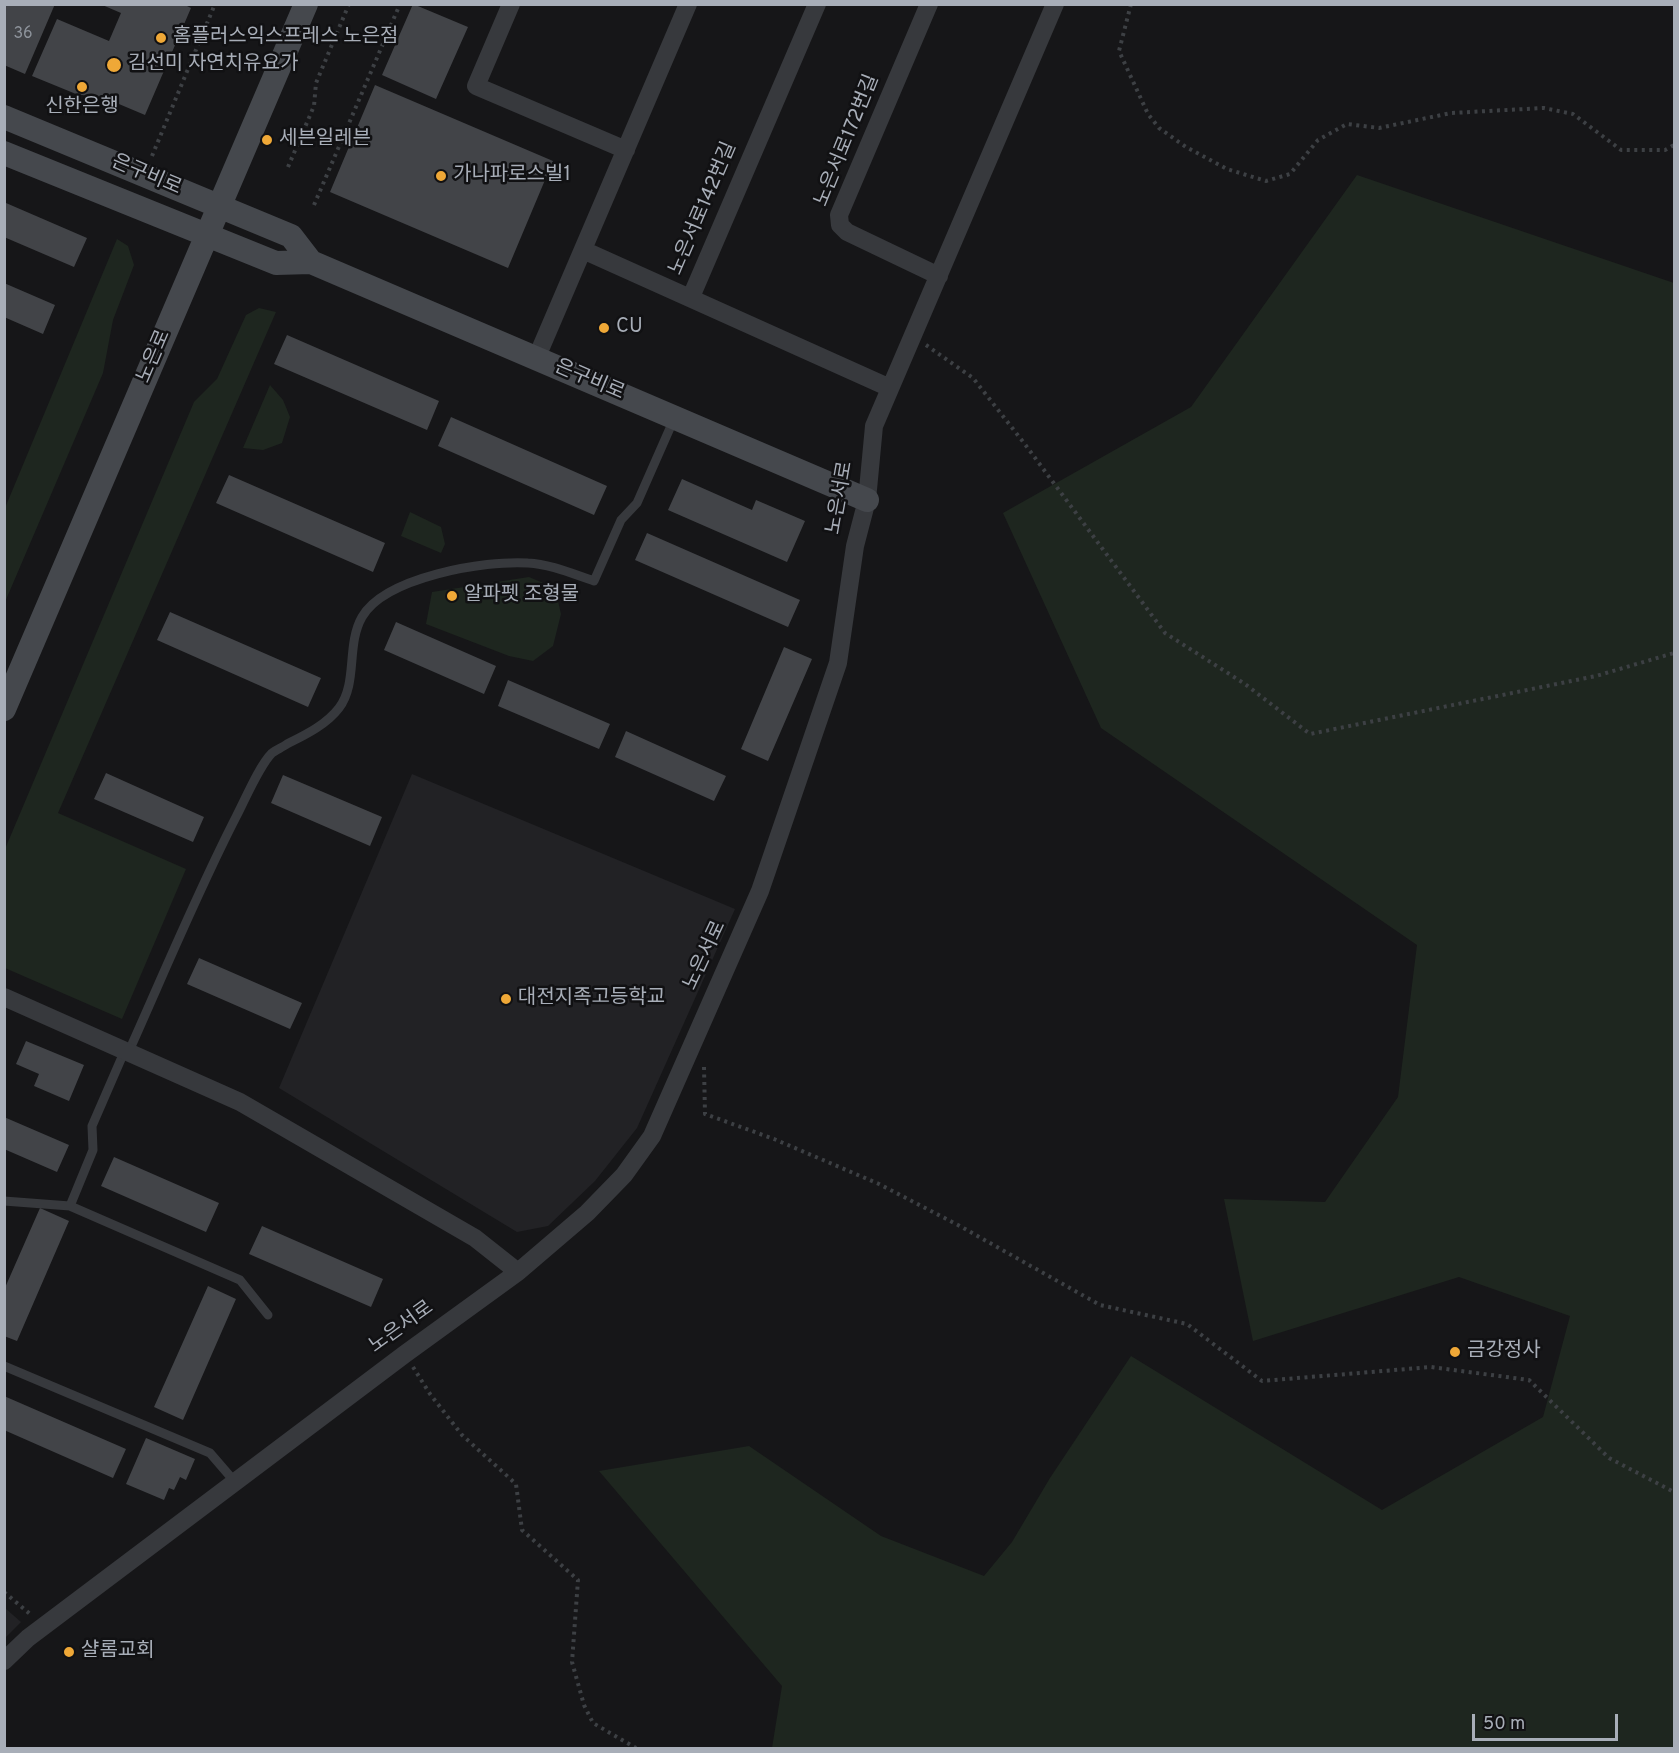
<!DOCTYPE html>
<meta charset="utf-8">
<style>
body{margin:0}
#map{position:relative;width:1679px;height:1753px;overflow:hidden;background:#161618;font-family:Overpass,sans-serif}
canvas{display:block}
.frame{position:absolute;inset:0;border:6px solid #a8aeb8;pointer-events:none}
.scale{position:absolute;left:1472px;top:1714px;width:146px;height:27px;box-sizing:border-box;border:3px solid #a8aeb8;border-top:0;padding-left:8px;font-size:18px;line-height:21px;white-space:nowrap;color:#a8aeb8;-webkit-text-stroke:4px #111113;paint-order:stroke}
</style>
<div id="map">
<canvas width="1679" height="1753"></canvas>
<div class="frame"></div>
<div class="scale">50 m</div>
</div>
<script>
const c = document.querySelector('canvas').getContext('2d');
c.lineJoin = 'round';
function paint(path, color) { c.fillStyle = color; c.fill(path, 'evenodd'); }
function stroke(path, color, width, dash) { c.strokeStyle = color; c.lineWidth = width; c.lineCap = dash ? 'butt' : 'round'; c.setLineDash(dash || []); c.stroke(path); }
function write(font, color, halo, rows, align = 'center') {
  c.font = font + ' Overpass,"Noto Sans KR",sans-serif'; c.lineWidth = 5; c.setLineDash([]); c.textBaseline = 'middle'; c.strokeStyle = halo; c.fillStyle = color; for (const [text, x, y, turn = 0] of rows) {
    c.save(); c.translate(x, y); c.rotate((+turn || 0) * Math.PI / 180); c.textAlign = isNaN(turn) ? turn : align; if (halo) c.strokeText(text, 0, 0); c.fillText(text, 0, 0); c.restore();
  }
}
paint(new Path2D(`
 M412,774l323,135 -98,219 -42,53 -47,45 -31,6 -238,-144z
 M5,1608l16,14 -16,16z`), '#222225');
paint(new Path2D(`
 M1357,175l317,108v1465h-902l10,-62 -183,-215 150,-25 132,90 103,40 28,-34 38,-64 81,-122 251,154 161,-93 27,-101 -111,-39 -206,64 -29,-142 101,3 73,-105 19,-152 -316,-217 -98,-215 188,-106z
 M117,239l11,7 6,19 -21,55 -10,53 -98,229v-94z
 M259,308l17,4 -218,501 128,56 -64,150 -117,-51v-119l189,-447 23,-23 29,-64z
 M270,385l13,15 7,17 -8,26 -19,7 -20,-2z
 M410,512l31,15 4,17 -4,9 -40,-17z
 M529,577l26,11 6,26 -8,32 -20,15 -24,-5 -83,-32 6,-32z`), '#1e261f');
paint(new Path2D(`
 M4,4h51l-30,70 -21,-9z
 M100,4h83l8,4 -46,107 -38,-16 -31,-5 -44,-18 25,-57 52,22 12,-28z
 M413,4l55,23 -32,72 -54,-24z
 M375,85l178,76 -45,107 -178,-76z
 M6,203l81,35 -13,29 -70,-30z
 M4,283l51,22 -12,29 -39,-17z
 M287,335l152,66 -12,29 -153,-66z
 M451,417l156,69 -13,29 -156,-69z
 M229,475l156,68 -12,29 -157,-69z
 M682,479l70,31 4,-10 49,21 -18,41 -119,-52z
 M647,533l153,67 -12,27 -153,-67z
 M170,612l151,66 -13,29 -151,-67z
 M396,622l100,44 -12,28 -100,-44z
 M784,647l28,12 -44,102 -27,-12z
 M508,680l102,44 -11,25 -101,-43z
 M626,731l100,45 -12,25 -99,-44z
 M106,773l98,44 -11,25 -99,-43z
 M283,775l99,42 -12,29 -99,-43z
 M199,958l103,45 -12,26 -103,-45z
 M26,1041l58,24 -15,36 -35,-15 5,-12 -23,-10z
 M4,1117l65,28 -12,27 -53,-23z
 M114,1157l105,46 -13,29 -105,-46z
 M40,1208l29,13 -52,120 -13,-5v-46z
 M262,1226l121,53 -12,28 -122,-53z
 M208,1286l28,13 -53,121 -29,-13z
 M4,1396l122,53 -13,29 -109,-48z
 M146,1438l49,21 -9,21 -6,-3 -6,13 -5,-2 -5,12 -38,-16z`), '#424448');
stroke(new Path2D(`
 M1131,4l-12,47 29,63 11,14 27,19 41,22 39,12 24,-7 28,-34 29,-16 32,4 72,-15 93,-5 29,6 48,36h44l9,-5
 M152,156l63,-152
 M288,167l26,-61 2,-23 33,-79
 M314,205l86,-201
 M926,345l47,33 51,65 141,190 80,51 65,50 286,-58 78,-23
 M704,1067l1,47 69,25 105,45 79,41 142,80 87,19 75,57 169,-14 98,13 80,78 65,34
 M413,1367l17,27 32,41 54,49 6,46 56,50 -6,82 12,43 9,18 43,25
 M4,1592l26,22`), '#3d4044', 4, [3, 4.5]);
stroke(new Path2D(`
 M129,1051c35,-78 68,-158 107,-234 9,-17 23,-51 36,-64 4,-3 11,-6 15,-9 18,-9 39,-19 52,-36 19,-25 7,-63 23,-91 23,-40 123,-57 166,-54 22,1 45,11 66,18l27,-61 16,-17 37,-84
 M4,1201l66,5 23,-56 -1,-24 33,-76
 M70,1206l170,74 28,35
 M4,1366l206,87 25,29`), '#37393d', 9);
stroke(new Path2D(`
 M511,4l-35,82 150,64
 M929,4l-90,211 1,10 7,7 92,44
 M583,250l307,138
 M691,297l126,-293
 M536,359l152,-355
 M4,997l236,105 235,136 43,34
 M4,1661l24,-23 377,-284 113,-82 69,-59 37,-38 28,-39 108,-245 78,-228 17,-117 12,-46 7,-74 181,-422`), '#37393d', 18);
stroke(new Path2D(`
 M4,117l287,119 20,26
 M4,153l272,110 35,-1 556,238
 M4,709l302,-705`), '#45484d', 24);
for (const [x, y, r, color] of [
 [161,38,6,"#efa837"],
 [114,65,8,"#efa837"],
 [82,87,6,"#efa837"],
 [267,140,6,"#efa837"],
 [441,176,6,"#efa837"],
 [604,328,6,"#efa837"],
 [452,596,6,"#efa837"],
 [506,999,6,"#efa837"],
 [1455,1352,6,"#efa837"],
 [69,1652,6,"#efa837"]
]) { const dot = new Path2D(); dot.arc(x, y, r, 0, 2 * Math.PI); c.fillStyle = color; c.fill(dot); stroke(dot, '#111113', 2); }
write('16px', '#8e949c', null, [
 ["36",23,35]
]);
write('20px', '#a8aeb8', '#111113', [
 ["홈플러스익스프레스 노은점",173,38],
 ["김선미 자연치유요가",128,65],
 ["신한은행",82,108,"center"],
 ["세븐일레븐",279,140],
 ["가나파로스빌1",453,176],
 ["CU",616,328],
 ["알파펫 조형물",464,596],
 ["대전지족고등학교",518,999],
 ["금강정사",1467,1352],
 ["샬롬교회",81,1652]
], 'left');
write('20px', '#a8aeb8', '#111113', [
 ["노은서로172번길",848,141,-68],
 ["은구비로",146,176,23],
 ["노은서로142번길",704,209,-67],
 ["노은로",155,357,-67],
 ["은구비로",589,381,23],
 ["노은서로",841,498,-80],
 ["노은서로",706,956,-65],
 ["노은서로",402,1328,-36]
]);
</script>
